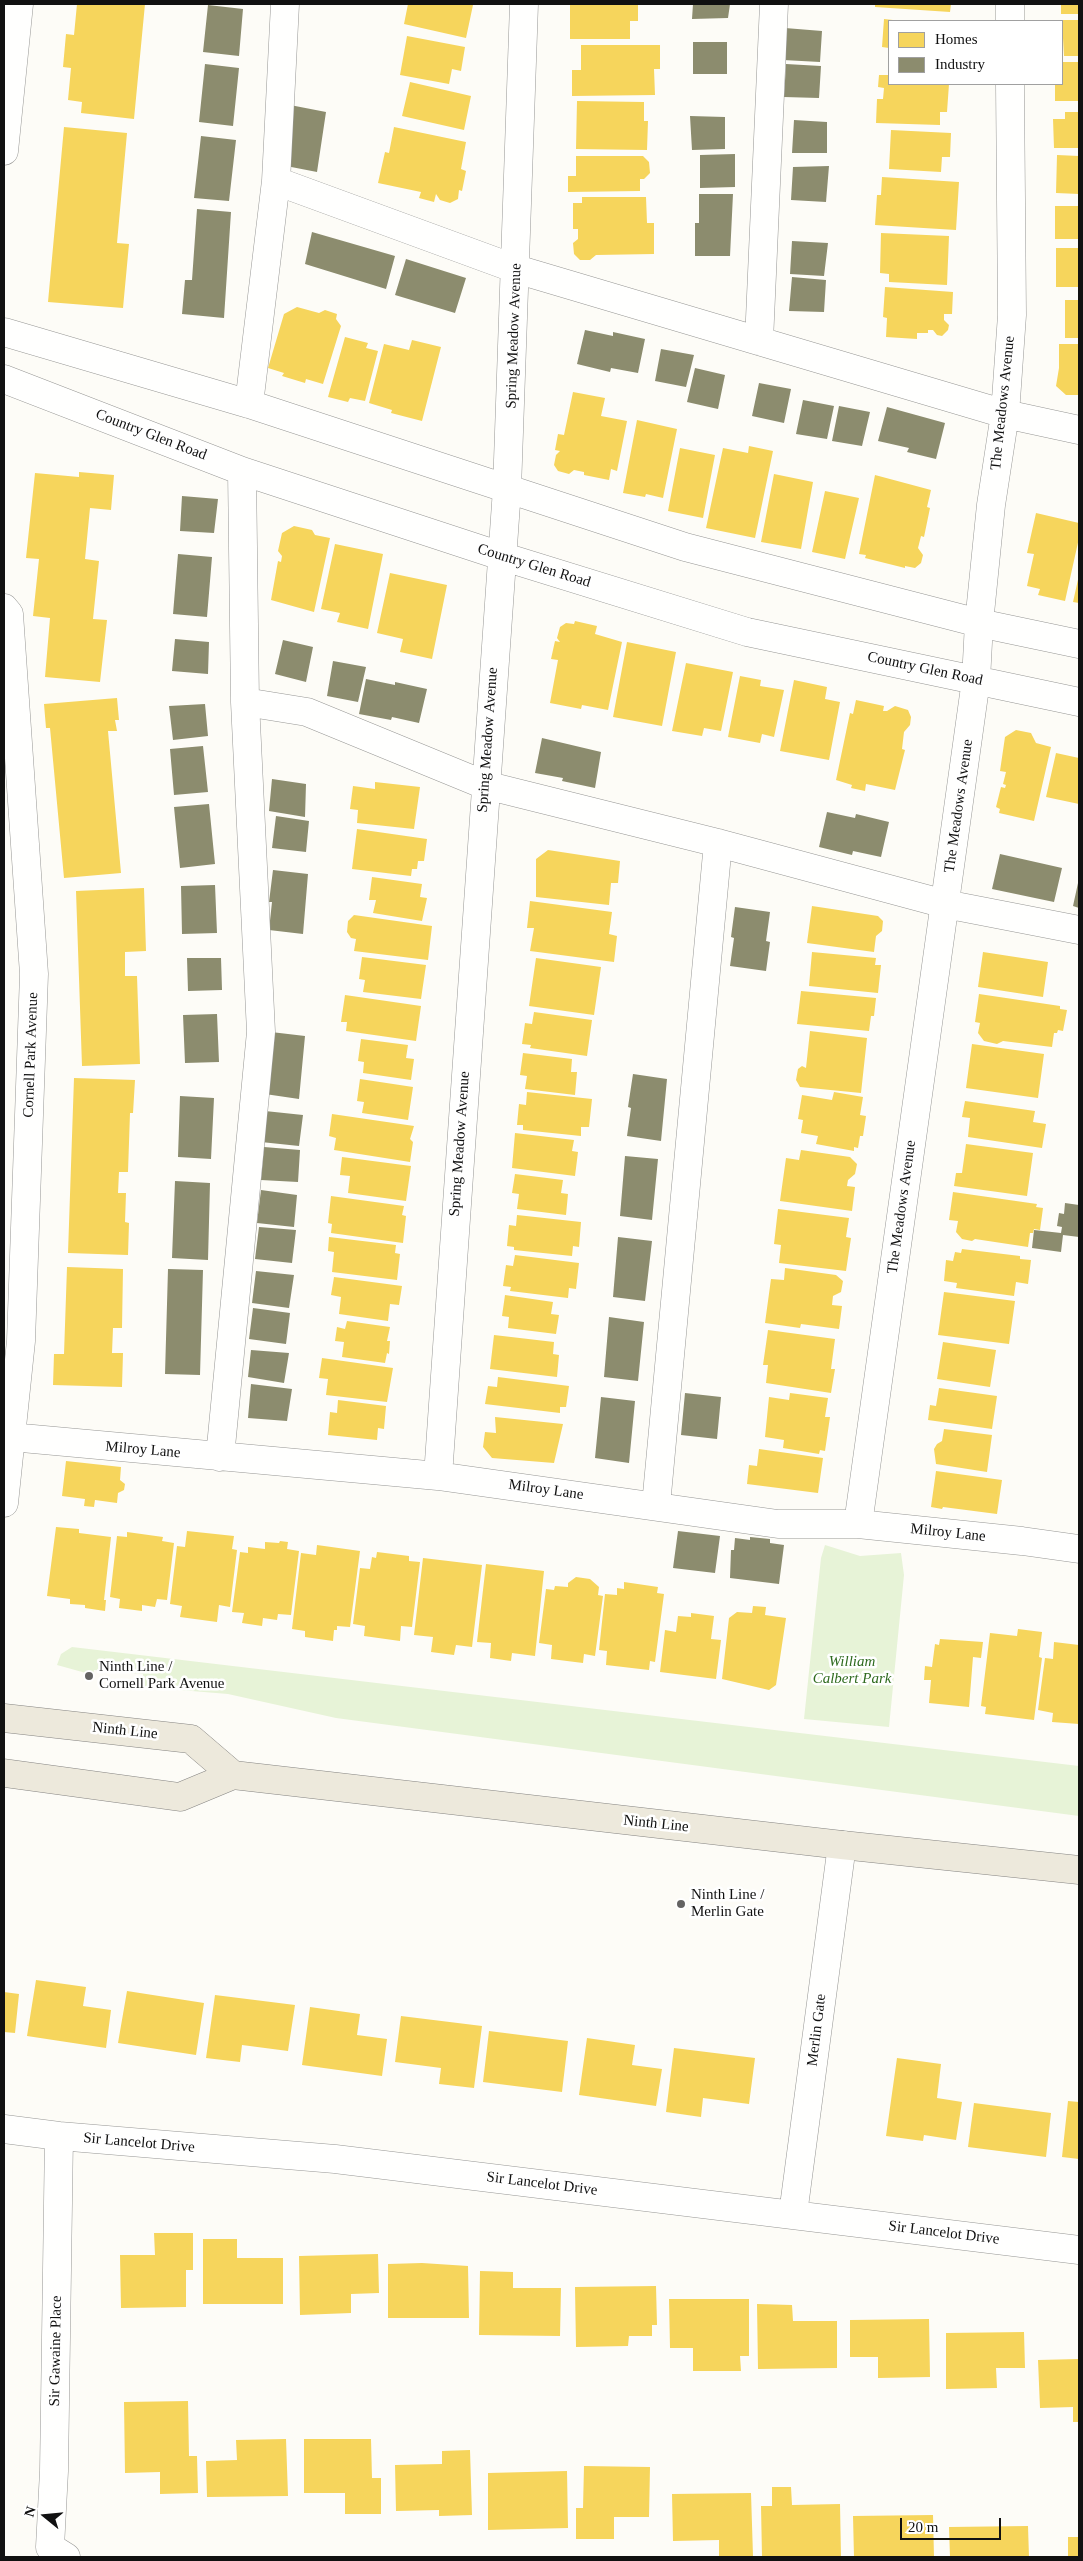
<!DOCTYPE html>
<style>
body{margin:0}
#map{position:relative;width:1083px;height:2561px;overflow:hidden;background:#fdfcf7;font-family:"Times New Roman",serif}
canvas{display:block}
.frame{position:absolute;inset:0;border:5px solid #111;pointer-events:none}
.legend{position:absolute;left:888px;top:20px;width:175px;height:65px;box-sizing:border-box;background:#fff;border:1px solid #a0a0a0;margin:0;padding:6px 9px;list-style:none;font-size:15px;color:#111}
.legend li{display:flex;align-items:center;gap:10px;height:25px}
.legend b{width:25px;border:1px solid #a0a0a0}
.north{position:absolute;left:20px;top:2491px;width:50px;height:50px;-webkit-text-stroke:4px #fff;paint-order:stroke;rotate:287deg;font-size:14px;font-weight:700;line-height:20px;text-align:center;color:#111}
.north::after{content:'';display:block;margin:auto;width:18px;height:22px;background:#111;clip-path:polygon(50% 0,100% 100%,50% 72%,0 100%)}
.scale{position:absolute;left:900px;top:2518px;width:101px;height:22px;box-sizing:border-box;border:2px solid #111;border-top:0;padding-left:6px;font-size:15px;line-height:18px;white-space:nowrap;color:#111;-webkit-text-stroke:4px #fff;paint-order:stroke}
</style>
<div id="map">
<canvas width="1083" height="2561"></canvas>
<div class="frame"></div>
<ul class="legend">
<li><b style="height:14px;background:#f6d55c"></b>Homes</li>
<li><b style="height:14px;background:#8c8c6e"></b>Industry</li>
</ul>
<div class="north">N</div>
<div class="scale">20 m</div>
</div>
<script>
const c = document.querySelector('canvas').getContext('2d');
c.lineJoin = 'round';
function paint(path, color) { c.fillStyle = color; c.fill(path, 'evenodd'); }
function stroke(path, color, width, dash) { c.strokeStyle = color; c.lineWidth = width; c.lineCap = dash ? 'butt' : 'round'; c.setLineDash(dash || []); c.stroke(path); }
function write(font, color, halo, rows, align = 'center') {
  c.font = font + ' "Times New Roman",serif'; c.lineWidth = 5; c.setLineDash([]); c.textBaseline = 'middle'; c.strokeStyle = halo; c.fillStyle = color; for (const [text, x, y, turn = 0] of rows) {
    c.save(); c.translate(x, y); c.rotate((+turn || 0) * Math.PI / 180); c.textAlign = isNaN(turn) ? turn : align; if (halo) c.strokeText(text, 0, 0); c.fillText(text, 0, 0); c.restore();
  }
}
paint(new Path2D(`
 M825,1545l35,11 41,-3 3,22 -15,152 -85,-8 17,-161z
 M72,1647l1007,119v50l-743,-98 -108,-24 -85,-7v-13l-49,-4 -1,5 -36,-10 4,-11z`), '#e7f3d7');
paint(new Path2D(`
 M77,4h68l-11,115 -53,-6 1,-11 -14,-2 3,-32 -8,-1 3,-33 8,1z
 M408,4l65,1 -7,33 -62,-14z
 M570,4h68v17h-8v18h-60z
 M875,4h76l-1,8 -75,-5z
 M1061,4h18v10h-18z
 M884,19l9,1 -4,1v27l-7,-1z
 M1062,20h17v36h-15z
 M407,36l58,11 -4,24 -9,-2 -3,15 -49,-9z
 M581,45h79v24h-6l1,26 -83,1v-26h9z
 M1062,62h17v39h-24v-17h7z
 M879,75h10v9h60l-2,28h-7v13l-64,-2 1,-24h6l1,-11 -6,-1z
 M410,82l61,14 -7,34 -62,-14z
 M577,101l67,1v19h4l-1,29 -71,-1z
 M1065,112h14v36h-25l-1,-29h12z
 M64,127l63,6 -10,110 12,1 -6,64 -75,-6z
 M394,127l72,15 -5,27 5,2 -4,20 -3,-1 -1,9 -8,4 -10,-3 -4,-6 -2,8 -15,-4 2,-6 -43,-9 7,-31 4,1z
 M891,130l60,3 -1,24h-8l-1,15 -52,-3z
 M1057,155l22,1v38l-23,-1z
 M576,156h67l6,6 1,11 -6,6h-4v12l-72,1v-16h8z
 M882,177l77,5 -3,48 -81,-5 2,-30h4z
 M582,197h64l1,26h7v31l-58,1 -6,5h-10l-6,-6 -1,-11 5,-4v-10h-5v-26h9z
 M1055,206h24v33h-24z
 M881,233l68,3 -2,49 -58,-3v-8l-9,-1z
 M1056,248h23v39h-23z
 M885,287l68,5 -1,22h-8v6l5,5 -1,5 -6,6 -5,-1 -4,-5h-5v3h-11v6l-31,-2 1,-19 -4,-1z
 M1065,300h14v38h-14z
 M297,307l22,6 6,-3 12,4 -1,5 5,7 -18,58 -17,-5 -1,4 -23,-7 2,-3 -16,-5 16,-54z
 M345,337l23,6 -2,5 12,3 -13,50 -15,-3 -2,4 -20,-5z
 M412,340l29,7 -19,74 -31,-8 1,-3 -23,-7 15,-59 25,6z
 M1059,344h20v51h-13l-10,-9 3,-18z
 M573,392l32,6 -4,18 26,5 -10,50 -6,-2 -2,11 -25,-5v-3l-10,-2 -5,4 -11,-3 -4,-6 2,-10 4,-4 -5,-1 3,-16 6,1z
 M637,420l40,9 -14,69 -17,-4 -1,3 -22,-4z
 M749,446l24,5 -18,87 -49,-10 17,-80 25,5z
 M680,448l35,7 -12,63 -35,-7z
 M79,472l35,3 -3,35 -21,-2 -5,51 14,2 -6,58 14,1 -7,62 -55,-5 5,-59 -17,-2 6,-57 -13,-1 9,-85 44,4z
 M774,474l39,8 -12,67 -40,-7z
 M875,475l56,15 -4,17 3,1 -6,29 -3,-1 -3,12 5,7 -2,8 -6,5 -10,-2v2l-40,-10 1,-3 -7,-1z
 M825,491l34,7 -14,61 -33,-7z
 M1036,513l43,10v15l-14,63 -27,-6 2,-6 -13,-3 7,-32 -7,-1z
 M294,526l18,4 3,5 15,3 -16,74 -43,-12 7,-39 3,1 1,-6 -4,-5 4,-18z
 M335,544l48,10 -15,75 -31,-7 3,-9 -19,-4z
 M390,573l57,12 -15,74 -32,-7 3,-13 -26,-6z
 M1079,575v28l-6,-1z
 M575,621l22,5 -2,8 27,8 -14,68 -26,-5 -1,4 -31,-6 8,-43 -7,-1 4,-18 5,1 -3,-4 3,-11 6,-4 8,1z
 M627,642l49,10 -14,74 -49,-9z
 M686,663l47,9 -12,59 -17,-3 -2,8 -30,-5z
 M740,676l21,4 -1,6 24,4 -10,47 -12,-3 -2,9 -32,-6z
 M794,680l33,7 -2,12 15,3 -11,58 -49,-9z
 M117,698l2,22h-4l2,11h-9l13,142 -57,5 -14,-150h-4l-2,-24z
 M856,700l28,6 -1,5h4l8,-5 13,4 3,7 -1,8 -6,7 -2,17 3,1 -10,40 -29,-6 -1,7 -14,-3 1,-3 -16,-5 14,-67 3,1z
 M1016,730l15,3 5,10 15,4 -17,74 -35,-8 1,-4 -4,-2 5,-20 4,1 1,-3 -3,-1 3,-12 -6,-1 5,-34z
 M1056,753l23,5v46l-33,-7z
 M375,782l45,5 -6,42 -57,-6 1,-13 -8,-1 3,-23 22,3z
 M357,829l70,10 -3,22h-6l-1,8h-5l-1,7 -59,-7z
 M548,850l72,11 -2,22h-7l-2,22 -73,-8v-38z
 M372,877l50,7 -2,13 7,1 -5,23 -49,-8 3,-13h-7z
 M144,888l2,63 -21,1v24h12l3,88 -58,2 -6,-175z
 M530,901l82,11 -3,22 8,2 -3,26 -84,-11 4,-23h-7z
 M812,906l66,10 5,5 -1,10 -6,5 -2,16 -67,-9z
 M354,915l78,11 -4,34 -74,-9 2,-12 -5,-1 -4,-6 1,-11z
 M812,952l64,6 -1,7h6l-3,28 -69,-7z
 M983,952l65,10 -5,35 -65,-10z
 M362,957l64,8 -5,34 -58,-7 2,-12 -6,-1z
 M536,958l65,9 -7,48 -65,-9z
 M801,991l75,7 -2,18h-3l-2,15 -72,-7z
 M979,994l81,12v3l7,1 -4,21 -5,-1 -1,3h-3l-2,14 -49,-6 -6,3 -13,-3 -6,-8 2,-10 -5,-1z
 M345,995l76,11 -5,35 -70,-10 1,-9h-6z
 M534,1012l58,8 -5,36 -57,-8 1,-3 -9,-1 3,-21 7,1z
 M810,1031l57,7 -6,55 -61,-6 -4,-7 2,-11 4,-3 4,2z
 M361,1039l47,6 -2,13 8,1 -3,21 -48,-7 1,-11 -6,-1z
 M972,1044l72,10 -6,44 -72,-10z
 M523,1053l49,6 -1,13h6l-2,23 -50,-6 2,-13 -7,-1z
 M74,1078l61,2 -2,33h-3l-2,59h-9l-1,21h8l-1,29 4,1 -1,32 -60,-2z
 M360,1079l53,8 -5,33 -46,-7 2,-11 -7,-1z
 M527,1092l65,7 -3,28h-8v9l-58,-6v-5h-6l2,-21 7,1z
 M834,1092l29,5 -3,18 6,1 -3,20h-3l-2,12 -4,-1v4l-38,-7 2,-8 -17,-3 2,-13 -5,-1 4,-24 30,5z
 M965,1101l70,10 -2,11 13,2 -4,24 -74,-11 2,-19 -8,-1z
 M332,1114l82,12 -4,13 3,3 -3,20 -76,-12 2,-12 -7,-2z
 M515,1133l59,7 -2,11 6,1 -3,24 -63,-8z
 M966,1144l67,9 -6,43 -73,-10 2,-13h6z
 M801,1150l49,7 7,7 -2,10 -7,6 -1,6 8,1 -3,24 -72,-10 6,-43 13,2z
 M342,1157l69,9 -5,35 -58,-8 2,-17 -10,-1z
 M515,1174l48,6 -2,13 7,1 -2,21 -49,-6 2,-15 -7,-1z
 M953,1192l84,12 -1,3 7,1 -3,22 -6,-1 -1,4h-3l-2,14 -53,-8 -3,2 -10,-2 -6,-7 2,-11 -9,-1z
 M331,1196l73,10 -2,9 4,1 -3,27 -72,-10 1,-9 -4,-1z
 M778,1209l71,9 -3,19 5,1 -5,33 -67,-8 2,-18 -7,-1z
 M517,1215l64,7 -2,25 -6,-1 -1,10 -58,-6v-3l-7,-1 2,-21 7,1z
 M329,1237l67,8 -1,8 5,1 -3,26 -65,-8 2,-20 -6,-1z
 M962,1249l58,7v3l11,1 -3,24 -12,-2 -2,14 -58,-8 1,-5 -13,-2 2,-21 7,1 2,-9 6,1z
 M515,1255l64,8 -3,26 -7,-1 -1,10 -58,-7 1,-4 -8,-1 3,-21 7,1z
 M67,1267l56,2 -1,59h-9l-1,25h11l-1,34 -69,-2 1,-31h10z
 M785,1268l51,7 7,6 -2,11 -8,4 -1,9 10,1 -3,23 -38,-5 -1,4 -35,-5 6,-44 13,1z
 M334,1277l68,9 -3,19 -9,-1 -2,17 -49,-7 2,-17 -10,-2z
 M944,1292l71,9 -6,43 -71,-9z
 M505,1295l48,7 -2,12 8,1 -3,19 -48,-6 1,-11 -7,-1z
 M347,1321l43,6 -3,14h3l-1,13 -2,-1 -2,10 -43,-6 2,-15 -9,-1 2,-14 8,2z
 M768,1330l67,9 -4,30h4l-4,24 -65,-10 2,-18h-5z
 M494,1335l60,7 -1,12 6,1 -2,22 -67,-8z
 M943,1342l53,8 -6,37 -53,-8z
 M322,1358l71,10 -6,34 -61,-7 2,-16 -9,-1z
 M498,1377l71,9 -3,21h-6v6l-75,-9 3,-18 9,1z
 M939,1388l58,8 -5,33 -64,-9 2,-15 6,1z
 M790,1393l38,5 -3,19h5l-5,34 -5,-1 -1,4 -36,-6 1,-8 -19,-3 4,-40 20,3z
 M338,1400l48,6 -2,23 -6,-1 -1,12 -49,-5 2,-23 7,1z
 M495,1417l68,7 -9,39 -62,-5 -9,-11 2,-15 11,1z
 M944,1429l48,6 -5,37 -51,-8 -2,-15 3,-5 5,-3z
 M759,1449l64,9 -5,35 -71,-9 2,-19 8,1z
 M66,1461l55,6 -1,13 5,4 -1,6 -6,3 -1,10 -22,-3 -1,7 -10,-1 1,-7 -23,-3z
 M936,1471l66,9 -5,34 -54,-7 -1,2 -11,-2z
 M56,1527l23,2v4l32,4 -7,63h2l-1,11 -20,-3v-3l-15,-1v-5l-23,-3z
 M187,1531l47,5 -2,13 5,1 -7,57 -11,-2 -2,17 -37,-5 2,-11 -12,-2 7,-58 8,1z
 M127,1532l36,5 -1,4 12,2 -7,57 -10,-1 -2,8 -13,-2v6l-23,-3 1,-9 -10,-2 7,-61 10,1z
 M280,1541l8,1 -1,7 12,2 -8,64 -13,-1 -1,6 -14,-2 -1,8 -20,-3 2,-10 -12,-1 8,-60 8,1v-6l17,2v-7l14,1z
 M317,1545l43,6 -10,76 -13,-1v4h-3l-1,11 -28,-4v-6l-13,-2 9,-76 15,2z
 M377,1552l32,4v5l11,1 -8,65 -11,-1 -1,15 -36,-5 1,-10 -12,-2 7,-56 10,1 2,-12 4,1z
 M423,1558l59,7 -10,82 -16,-2 -2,10 -23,-3 2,-15 -19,-2z
 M486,1564l58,7 -9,85 -23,-3 -1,8 -21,-3 1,-15 -14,-1z
 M576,1577l14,2 9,8 -1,8 5,1 -8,60 -11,-2 -1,9 -32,-4 1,-14 -13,-2 7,-54 8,1 1,-4 13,1v-4z
 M624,1582l34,5 -1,6 7,1 -9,68 -5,-1 -1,9 -43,-5 1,-14 -8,-1 6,-56 12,1v-7l7,1z
 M753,1606l13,1 -1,8 21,3 -10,67 -7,5 -47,-11 7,-61 8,-6 15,1z
 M691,1613l23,3 -3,23 10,1 -5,39 -56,-7 5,-42 11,2 2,-16 13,1z
 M1018,1629l24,3 -3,25 3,1 -8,62 -49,-6 1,-7 -5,-1 9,-73 27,3z
 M940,1639l43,3 -2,16 -8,-1 -4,50 -40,-4 2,-23h-7l1,-14 7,1 3,-23 4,1z
 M1054,1642l25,3v79l-27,-2 1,-9 -15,-3 7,-52 8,1z
 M36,1980l50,7 -3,19 28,4 -5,38 -79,-12z
 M127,1991l77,12 -8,52 -78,-12z
 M4,1992l15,2 -4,39 -11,-1z
 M215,1995l80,10 -7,46 -46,-6 -2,17 -34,-4z
 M310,2007l50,7 -3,21 30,4 -5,37 -80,-11z
 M401,2016l81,10 -8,62 -35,-4 2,-16 -46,-6z
 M489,2031l79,10 -6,51 -79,-10z
 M587,2038l48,7 -3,20 30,4 -6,37 -77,-11z
 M674,2048l81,10 -6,46 -46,-6 -2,19 -35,-5z
 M897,2058l44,6 -4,34 25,4 -6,38 -32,-5 -1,6 -37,-5z
 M1068,2101l11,1v57l-17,-2z
 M974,2103l77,10 -5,44 -78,-10z
 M154,2233h39v37h-7v37l-65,1 -1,-53h35z
 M203,2239h34v19h46v46h-80z
 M378,2254l1,39 -28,1v19l-51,2 -1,-59z
 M422,2263l46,3 1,52h-81v-54z
 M480,2271l33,1v16h48l-1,48 -81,-1z
 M656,2286l1,39h-5v11h-23l-1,10 -52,1 -1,-60z
 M669,2299h80v57h-9l1,15h-48v-23h-23z
 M757,2304l35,1 1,16h44v47l-79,1z
 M929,2319l1,58 -52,1v-21h-28v-37z
 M1024,2332l1,36h-29l1,20 -51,1v-56z
 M1079,2359v63h-6v-15l-33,1 -2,-48z
 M188,2401l1,55h8l1,37 -38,1v-22l-35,1 -1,-71z
 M286,2439l2,57 -81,1 -1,-36 31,-1 -1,-20z
 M304,2439h67l1,39h9v36h-36v-21h-41z
 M470,2450l2,65 -33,1v-6l-43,1 -1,-46 47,-1v-13z
 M584,2466l66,1 -1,50h-35v22h-38v-31h7z
 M567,2471l1,57 -80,2v-57z
 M772,2487h19l1,18 48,-1 1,53h-79l-1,-51h11z
 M751,2493l2,63 -34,1v-17l-46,1 -1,-47z
 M933,2515l1,42h-80l-1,-41z
 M1028,2526l1,31h-79l-1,-30z
 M1068,2537h11v20h-11z`), '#f6d55c');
paint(new Path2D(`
 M693,4h37l-2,14 -36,1z
 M208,5l35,4 -4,47 -36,-4z
 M785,28l37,3 -2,31 -37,-2z
 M693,42h34v32h-34z
 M205,64l34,4 -6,58 -34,-4z
 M786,64l35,2 -2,32 -35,-1z
 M290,105l36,7 -9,60 -36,-7z
 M690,116l35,1v32l-33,1z
 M794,120l33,2v31h-35z
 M201,136l35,4 -7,61 -35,-3z
 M735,154v33l-35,1v-33z
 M829,166l-3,36 -35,-2 2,-33z
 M699,194h34l-3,62h-35v-33h4z
 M197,209l34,3 -7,106 -42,-4 3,-34h7z
 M312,232l83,24 -9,33 -81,-25z
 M792,241l36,2 -4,33 -34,-2z
 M406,259l60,19 -11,35 -60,-18z
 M792,277l34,3 -2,32 -35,-1z
 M585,330l28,6v-4l32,7 -7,34 -27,-5 -1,4 -33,-8z
 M661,349l33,6 -8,32 -31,-6z
 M695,368l30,7 -7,34 -31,-7z
 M759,383l32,6 -7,34 -32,-7z
 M803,400l31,6 -7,33 -31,-5z
 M839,406l31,6 -8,34 -30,-5z
 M887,407l58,16 -9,36 -29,-7 2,-4 -31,-7z
 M182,496l36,3 -4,34 -34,-2z
 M178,554l34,3 -5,60 -34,-3z
 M175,639l34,3 -1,32 -36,-3z
 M283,640l30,7 -7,35 -31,-8z
 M333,661l33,6 -8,35 -31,-6z
 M366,679l29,6v-3l32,7 -8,34 -27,-6 -1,3 -32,-6z
 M205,704l3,32 -35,4 -4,-34z
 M542,738l59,14 -6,36 -33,-7 1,-3 -28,-5z
 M203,746l5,46 -34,3 -4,-46z
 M272,779l34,5 -1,33 -36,-6z
 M209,804l6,60 -35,4 -6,-61z
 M827,812l28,6 1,-4 33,8 -8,35 -28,-6 -1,4 -33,-8z
 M276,816l33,5 -3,31 -34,-4z
 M1000,854l62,14 -8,34 -62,-13z
 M273,870l35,4 -5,60 -34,-4 3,-28h-3z
 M1078,883l1,1v24l-6,-2z
 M215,885l2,48 -35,1 -1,-48z
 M735,907l35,5 -4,29 4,1 -4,29 -36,-5 4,-28 -3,-1z
 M187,958h34l1,32 -34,1z
 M217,1014l2,48 -34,1 -2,-48z
 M271,1032l34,4 -6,63 -34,-5z
 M633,1074l34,5 -6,62 -34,-5 4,-28 -3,-1z
 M180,1096l34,2 -3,61 -33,-2z
 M265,1111l38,4 -4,31 -38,-4z
 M264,1147l36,3 -2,32 -37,-2z
 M625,1156l33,3 -6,61 -32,-4z
 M175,1181l35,2 -2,77 -36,-2z
 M261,1190l36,5 -3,32 -37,-4z
 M1065,1203l14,2v32l-16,-2 -2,17 -29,-4 2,-18 27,3 1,-6 -5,-1 2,-13 5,1z
 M259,1227l37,3 -4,33 -37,-4z
 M618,1237l34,4 -7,60 -32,-4z
 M168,1269l35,1 -3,105 -35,-1z
 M256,1271l38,4 -5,33 -37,-5z
 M253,1308l37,5 -4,31 -37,-5z
 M609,1317l35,5 -6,59 -34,-4z
 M251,1350l38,3 -5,30 -36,-6z
 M251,1384l41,5 -5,32 -39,-3z
 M685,1393l36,4 -4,42 -36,-4z
 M601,1397l34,4 -6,62 -34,-5z
 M678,1531l42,5 -5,37 -42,-5z
 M750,1537l20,2v4l14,2 -5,39 -49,-6 1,-28h3l1,-12 15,2z`), '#8c8c6e');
const minor = new Path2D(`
 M1010,4v17
 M4,151l15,-147
 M276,181l240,88 489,145 74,16
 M4,332l245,72 436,143 294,76 100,21
 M759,341l15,-337
 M4,379l238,92 259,85 246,76 332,70
 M249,404l27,-223 9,-177
 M4,608l5,6 25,360 -13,367 -17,162
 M245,702l62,10 178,73 233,58 227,61 134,26
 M11,1437l427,39 340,48h80l164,17 57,8
 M220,1457l41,-425 -16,-330 -3,-231
 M438,1476l69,-987 17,-485
 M656,1505l62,-662
 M858,1524l118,-844 3,-57 12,-118 14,-91 7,-99 -2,-231
 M4,2129l55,7 276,23 744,91
 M59,2136l-5,335 -4,76 16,10
 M793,2214l49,-369`);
const major = new Path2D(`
 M4,1718l187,21 42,36
 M4,1773l176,24 53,-22 609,70 237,25`);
stroke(minor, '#979795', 29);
stroke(major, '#858482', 29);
stroke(minor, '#fffffe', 28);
stroke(major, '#ede9dc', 28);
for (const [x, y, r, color] of [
 [89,1676,5,"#646362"],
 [681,1904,5,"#646362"]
]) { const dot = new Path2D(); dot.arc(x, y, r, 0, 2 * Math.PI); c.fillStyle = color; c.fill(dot); stroke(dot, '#fff', 2); }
write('15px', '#111', '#fff', [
 ["Spring Meadow Avenue",514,336,-88],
 ["The Meadows Avenue",1003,403,-84],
 ["Country Glen Road",151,435,21],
 ["Country Glen Road",534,566,17],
 ["Country Glen Road",925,669,12],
 ["Spring Meadow Avenue",488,740,-86],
 ["The Meadows Avenue",959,806,-82],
 ["Cornell Park Avenue",31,1055,-88],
 ["Spring Meadow Avenue",460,1144,-86],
 ["The Meadows Avenue",902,1207,-82],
 ["Milroy Lane",143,1450,5],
 ["Milroy Lane",546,1490,8],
 ["Milroy Lane",948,1533,6],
 ["Ninth Line",125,1731,6],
 ["Ninth Line",656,1824,6],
 ["Merlin Gate",817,2030,-83],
 ["Sir Lancelot Drive",139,2143,5],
 ["Sir Lancelot Drive",542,2184,7],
 ["Sir Lancelot Drive",944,2233,7],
 ["Sir Gawaine Place",56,2351,-89]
]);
write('italic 15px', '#2f6b1f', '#fff', [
 ["William",852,1662],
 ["Calbert Park",852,1679]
]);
write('15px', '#111', '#fff', [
 ["Ninth Line /",99,1667],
 ["Cornell Park Avenue",99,1684],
 ["Ninth Line /",691,1895],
 ["Merlin Gate",691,1912]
], 'left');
</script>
